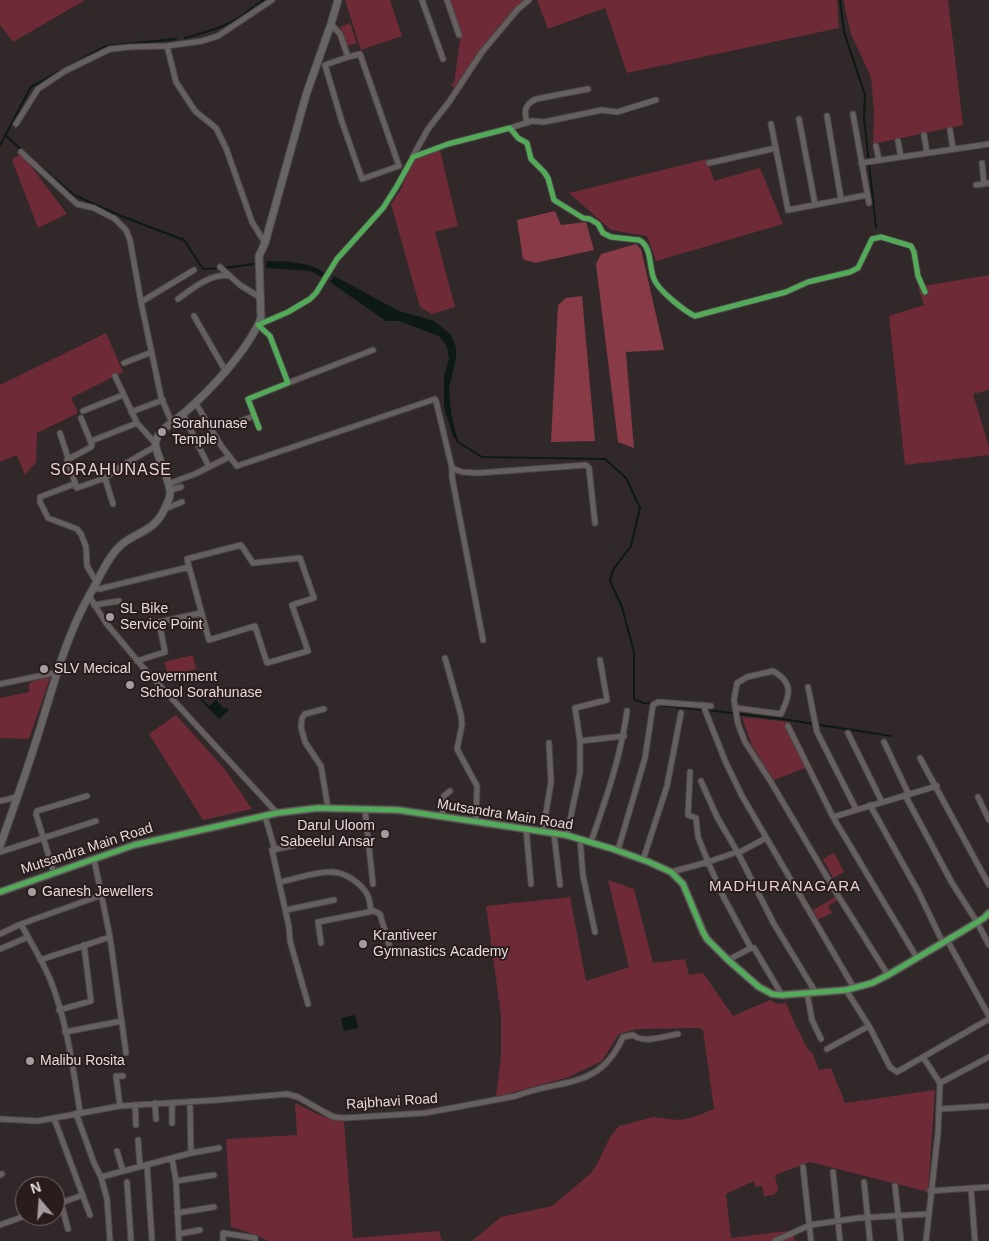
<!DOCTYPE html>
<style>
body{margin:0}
#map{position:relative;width:989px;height:1241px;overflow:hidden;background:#302829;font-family:Arial,sans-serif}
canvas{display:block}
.north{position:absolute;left:15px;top:1176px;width:50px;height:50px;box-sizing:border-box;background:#2a1c1d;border:1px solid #756869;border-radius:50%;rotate:342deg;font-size:14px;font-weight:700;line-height:20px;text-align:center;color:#e5dadb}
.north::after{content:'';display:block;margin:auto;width:18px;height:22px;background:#a69c9d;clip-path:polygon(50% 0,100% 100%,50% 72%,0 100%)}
</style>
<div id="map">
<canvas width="989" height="1241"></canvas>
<div class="north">N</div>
</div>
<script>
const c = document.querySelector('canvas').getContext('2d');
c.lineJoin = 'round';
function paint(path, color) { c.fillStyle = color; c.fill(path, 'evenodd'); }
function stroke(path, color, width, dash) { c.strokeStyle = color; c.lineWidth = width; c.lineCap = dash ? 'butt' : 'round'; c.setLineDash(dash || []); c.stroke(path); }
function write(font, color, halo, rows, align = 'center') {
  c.font = font + ' Arial,sans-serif'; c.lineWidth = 4; c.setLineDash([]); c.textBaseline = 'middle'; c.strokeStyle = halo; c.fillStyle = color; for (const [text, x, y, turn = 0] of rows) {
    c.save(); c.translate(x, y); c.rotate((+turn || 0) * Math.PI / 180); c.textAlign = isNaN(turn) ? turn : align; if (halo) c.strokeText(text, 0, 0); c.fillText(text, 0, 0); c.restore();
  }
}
paint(new Path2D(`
 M0,0h85l-72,42 -13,-17z
 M345,0h45l12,36 -41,14z
 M449,0h78c-31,23 -52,57 -73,88l-3,-3 3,-2 7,-50z
 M537,0h300l2,28 -212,45 -22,-65 -57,21z
 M844,0h104l15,125 -90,19 1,-32 -3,-35 -20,-43 -7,-31z
 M350,23l7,20 -10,3 -7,-19z
 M440,150l18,76 -23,6 20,75 -23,7 -12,-7 -29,-103 9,-13 14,-32z
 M21,153l46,61 -29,14 -26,-68z
 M707,159l7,22 46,-13 23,56 -127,37 -9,-25 -36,-6 -42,-37z
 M989,275v115l-16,4 16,53v8l-84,10 -16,-149 35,-11 -6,-18z
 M106,333l17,39 -52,26 7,15 -41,20 -1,29 -11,13 -8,-20 -17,7v-77z
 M193,655l3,14 -28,7 -4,-14z
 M51,675l-22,64 -29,-1v-40l29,-6v-9z
 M176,715l48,53 28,41 -49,11 -54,-86z
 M742,717l48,5 20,44 -36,14 -22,-34z
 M834,853l10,19 -11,6 -10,-19z
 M608,880l26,9 19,74 32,-4 4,16 14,-2 30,43 37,-16 7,4 9,-1 9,21 12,24 6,6 6,16 12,-2 14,35 90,-13 -7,102 -118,-30 -35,13 3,15 -4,5 -10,1 -2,-10 -7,1 -1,-6 -28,13 5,44 64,-8 -1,11h-322l29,-24 51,-11 38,-32 6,-8 14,-29 9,-11 34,-9 25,3 13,-2 23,-9 -11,-79 -4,-2 -62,1 -18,5 -17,27 -33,16 -73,20 5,-41v-40l-15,-110 84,-9 16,84 43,-14z
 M835,897l3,3 -10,6 4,7 -14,7 -5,-10z
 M295,1103l27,13 22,6 9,116 86,-7 3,10h-174l-12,-6 -25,-8 -5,-88 71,-4z`), '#6e2b37');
paint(new Path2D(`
 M555,211l6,14 25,-3 8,28 -59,13 -12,-4 -6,-39z
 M636,244l5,5 23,101 -38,2 8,96 -16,-6 -22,-178 5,-10z
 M582,296l13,145 -44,1 7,-137 8,-7z`), '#883b47');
paint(new Path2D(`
 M266,261c19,1 43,0 58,12l-2,4 -12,-6 -44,-3z
 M334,276l65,35 35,10 16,13 6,13v12l-7,29 2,25 5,21 -2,5 -10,-32v-31l5,-17 -2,-12 -8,-11 -40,-15h-13l-56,-39z
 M192,689l17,17 7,-6 8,9 2,-2 3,3 -10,9 -28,-29z
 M355,1015l3,13 -14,3 -3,-13z`), '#0d1913');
stroke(new Path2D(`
 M840,0l4,32 21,63 -1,23 12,110
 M256,5l8,-5
 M185,38c25,-7 49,-13 68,-31
 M69,66l37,-20 70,-7
 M5,135l18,16
 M0,145l31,-58 29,-16
 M28,156l46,39 47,21 63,24 19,29 17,-1
 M224,268l30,-4
 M455,435l3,7 24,15 123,2 21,19 14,30 -9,38 -18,24 -3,11 12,26 12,45v47l9,4 10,1
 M658,705l45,5
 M707,710l75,9 109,17`), '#0d1913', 2);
const street = new Path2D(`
 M422,0l21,59
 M447,0l12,35
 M331,24l9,10 8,23 -23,8 17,57 20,57 37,-13 -39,-112 -12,3
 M167,46l9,36 19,29 21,17 10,20 26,74 13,21
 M853,114l16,89
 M827,116l14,83
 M799,119l16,85
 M527,123c-3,-12 -3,-18 9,-24l52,-10
 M16,124l22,-35 27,-18 45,-22 20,-2 37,-1 35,-5 16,-5 54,-36
 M771,124l17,86 79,-15
 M510,128l22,-7 12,1 58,-12 15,2 39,-12
 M950,130l3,19
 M924,135l3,18
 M898,141l3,16
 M876,146l3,14
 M21,152l56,52 17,4 21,11 11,11 4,10 11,62 20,95 11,26
 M413,156l15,-27 21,-27 33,-50 36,-43 11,-9
 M709,163l67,-15
 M861,163l128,-19
 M982,163l2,21
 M976,185l13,-2
 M220,267l20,18 21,13
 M178,299c15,-11 33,-26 52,-23
 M141,302l53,-32
 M194,316l31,54
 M124,363l28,-11
 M115,376l22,47 18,20
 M288,383l85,-33
 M195,402l27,45 15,19 198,-67 1,2 16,67v9l31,163
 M83,411l40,-16
 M131,412l32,-12
 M183,414l26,53
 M81,418l11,27 -1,2 -24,13 10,28 28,-10 18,-13 33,-19
 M227,426l27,-10
 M259,428l-11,-29 40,-16 -18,-47 -12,-11 30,-13 22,-13 6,-6 21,-34 46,-51 14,-22 16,-29 35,-13 62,-16 8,10 9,5 4,16 13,13 4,6 6,22 29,18 7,1 8,5 5,9 8,4 28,3c13,6 10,28 15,39 4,11 30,32 41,37l91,-24 22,-10 42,-10 8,-4 14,-29 9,-2 30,9 3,6 4,24 7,16
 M60,433l8,25
 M94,440l43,-17
 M452,468l10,4 16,1 108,-8 3,3 6,55
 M105,478l8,26
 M74,484l-34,13v5l8,16 29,11 4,5 5,13 1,19 10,17
 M168,484l27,-10 34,-17
 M170,490l11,-3
 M165,509l17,-7
 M241,545l12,18 47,-5 14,40 -22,7 16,46 -41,12 -12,-37 -46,14 -22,-81z
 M93,588l6,1 90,-22
 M89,596l17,27 35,42 136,148
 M94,605l25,-4
 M445,658l16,57 1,10 -5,24 20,37 -1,35
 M137,661l28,-9 -6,-30 42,-9
 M0,684l58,-12
 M808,687l9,45 39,77
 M703,705l23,58 16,33 112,192
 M736,708l45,6c9,-19 13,-31 -8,-43l-26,6 -10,6 -3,17 4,24 7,18 26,40 66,112 51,81
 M324,709l-19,5 -3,4 -1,9 4,15 16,24 7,42
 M788,726l45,91 84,141
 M848,733l34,69
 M580,741l44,-5
 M884,742l25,53
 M920,758l69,127
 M690,772l-2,43 8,3 2,19 10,25 16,36 27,50h3l28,47
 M701,781l16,36 21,36 36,71 42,69
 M905,795l47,88 25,39 12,23
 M978,797l11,23
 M0,801l17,-4
 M870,805l48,86 25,52
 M365,810l8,74
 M265,816l10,34
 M442,817l2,-21 6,-5
 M833,817l104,-31
 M526,828l5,56
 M543,831l8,-49 -2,-39
 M554,834l6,51
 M567,835l13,-63v-31l-5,-33 32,-8 -7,-40
 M580,839l3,37 12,56
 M591,842c15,-43 30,-86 36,-131
 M296,845l-24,5 17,77 1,14 18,63
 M618,850l27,-92 8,-53 5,-3 53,4
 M0,852l96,-31
 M738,853l28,-15
 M94,859l16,78 16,116
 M643,860l24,-74 14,-73
 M671,872l37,-10 29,-10
 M54,873l-18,-59 1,-3 50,-15
 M280,882c16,-3 33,-10 50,-10 13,-1 32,11 38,24 2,4 2,10 3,15
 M286,910l48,-10
 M21,924l81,-29
 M0,934l21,-10c10,19 21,36 29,55 17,42 23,89 30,133
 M947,940l42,76
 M321,943l-3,-21 56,-11 6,3 11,38
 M0,949l28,-12
 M40,960l70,-23
 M728,960l23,-12
 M846,990l23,36 21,41 7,5 92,-53
 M807,993l5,27 9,19
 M59,1010l32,-9 -7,-56
 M65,1032l57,-11
 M827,1049l42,-23
 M923,1057l17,26 -2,50 -12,108
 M940,1083l49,-26
 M190,1102l1,51
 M155,1103l1,16
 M172,1103v20
 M135,1105l1,20
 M120,1106l-4,-30h7
 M939,1109l50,-3
 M76,1113l18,50 7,14 6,22 3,42
 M54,1118l36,97
 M0,1119l38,2 82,-15 98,-6 69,-6 11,3 28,16 8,4 11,1 80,-5 91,-17c45,-18 83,-5 107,-59l10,-2c10,9 32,1 45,-1
 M138,1140l2,26
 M117,1151l6,20
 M172,1158l4,23 3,60
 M147,1165l5,76
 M803,1167l8,74
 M833,1172l7,69
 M0,1175l2,-1
 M101,1177l90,-24 28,-5
 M176,1181l38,-6
 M127,1182l4,59
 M864,1182l6,59
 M895,1186l6,55
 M971,1189l4,52
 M930,1191l59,-4
 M61,1203l7,26
 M55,1205l28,-10
 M177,1213l37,-6
 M0,1225l25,-9
 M179,1234l21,-4
 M223,1241v-8l32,5v3
 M775,1241l35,-16 48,-7 70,-4`);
const secondary = new Path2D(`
 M0,846c13,-36 26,-73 38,-111 15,-48 27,-97 52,-141 9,-15 17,-36 30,-48 16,-15 34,-13 45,-38 2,-4 5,-10 5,-14 1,-14 -18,-46 -14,-54 4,-11 19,-19 27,-26 27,-23 65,-64 78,-96l-2,-62 6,-13 41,-148 25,-71 7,-24
 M0,892l134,-47 143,-32 41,-5 80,2 168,25 47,14 36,13 22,10 12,12 20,48 4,7 21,21 31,27 13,7 10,1 64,-5 26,-7 16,-8 73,-43 23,-14 5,-5`);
stroke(street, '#4d4647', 7);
stroke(secondary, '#4d4647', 9);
stroke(street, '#665f60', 5);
stroke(secondary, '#676464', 7);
stroke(new Path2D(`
 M259,428l-11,-29 40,-16 -18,-47 -12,-11 30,-13 22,-13 6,-6 21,-34 46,-51 14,-22 16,-29 35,-13 62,-16 8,10 9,5 4,16 13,13 4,6 6,22 29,18 7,1 8,5 5,9 8,4 28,3c13,6 10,28 15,39 4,11 30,32 41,37l91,-24 22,-10 42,-10 8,-4 14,-29 9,-2 30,9 3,6 4,24 7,16
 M0,892l134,-47 143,-32 41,-5 80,2 168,25 47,14 36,13 22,10 12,12 20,48 4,7 21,21 31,27 13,7 10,1 64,-5 26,-7 16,-8 73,-43 23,-14 5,-5`), '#51ab58', 5);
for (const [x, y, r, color] of [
 [162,432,5,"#a69c9d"],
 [110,617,5,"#a69c9d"],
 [44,669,5,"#a69c9d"],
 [130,685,5,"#a69c9d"],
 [385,834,5,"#a69c9d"],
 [32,892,5,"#a69c9d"],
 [363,944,5,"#a69c9d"],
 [30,1061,5,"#a69c9d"]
]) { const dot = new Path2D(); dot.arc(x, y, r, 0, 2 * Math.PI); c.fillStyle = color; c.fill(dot); stroke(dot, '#2a1c1d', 2); }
write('14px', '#e5dadb', '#2a1c1d', [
 ["Sorahunase",172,424],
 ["Temple",172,440],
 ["SL Bike",120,609],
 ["Service Point",120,625],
 ["SLV Mecical",54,669],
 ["Government",140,677],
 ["School Sorahunase",140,693],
 ["Darul Uloom",375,826,"right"],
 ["Sabeelul Ansar",375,842,"right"],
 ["Ganesh Jewellers",42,892],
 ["Krantiveer",373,936],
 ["Gymnastics Academy",373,952],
 ["Malibu Rosita",40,1061]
], 'left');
write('14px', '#e5dadb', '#2a1c1d', [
 ["Mutsandra Main Road",505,815,9],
 ["Mutsandra Main Road",87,849,-18],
 ["Rajbhavi Road",392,1102,-4]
]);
c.letterSpacing = '1px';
write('15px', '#e6d1d3', '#2a1c1d', [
 ["MADHURANAGARA",785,887]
]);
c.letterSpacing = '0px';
c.letterSpacing = '1px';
write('16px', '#e6d1d3', '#2a1c1d', [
 ["SORAHUNASE",111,471]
]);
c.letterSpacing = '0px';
</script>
